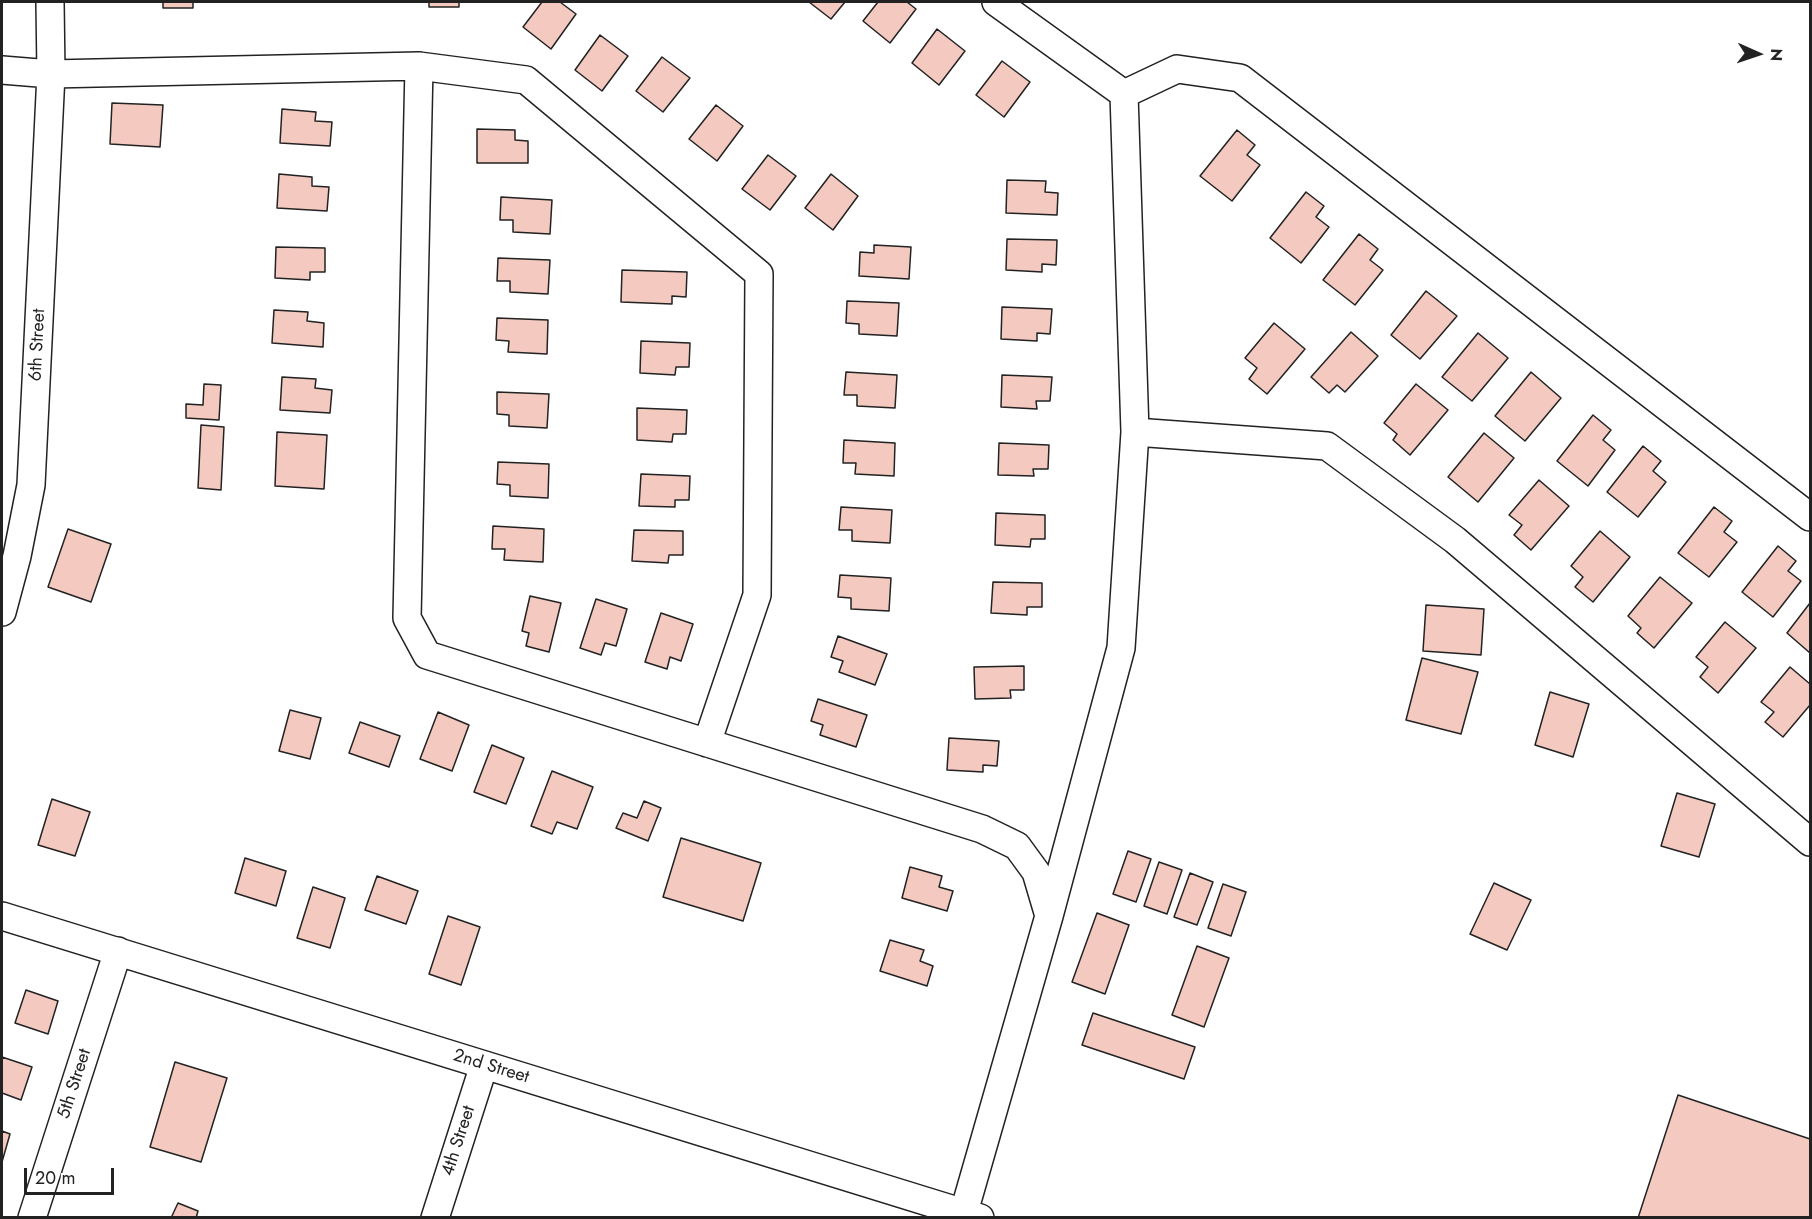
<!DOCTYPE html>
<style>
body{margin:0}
#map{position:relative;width:1812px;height:1219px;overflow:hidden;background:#fff;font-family:Jost,sans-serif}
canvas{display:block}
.frame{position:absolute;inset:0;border:3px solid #222;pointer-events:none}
.north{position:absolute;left:1728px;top:24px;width:60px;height:60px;-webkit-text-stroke:4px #fff;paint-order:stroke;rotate:93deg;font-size:16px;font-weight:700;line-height:24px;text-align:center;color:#222}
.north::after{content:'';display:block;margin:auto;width:21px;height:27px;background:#222;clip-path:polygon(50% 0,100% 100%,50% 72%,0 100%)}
.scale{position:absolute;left:24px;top:1168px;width:90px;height:27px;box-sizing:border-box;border:3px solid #222;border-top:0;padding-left:8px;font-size:18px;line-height:21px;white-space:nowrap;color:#222;-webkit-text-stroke:4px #fff;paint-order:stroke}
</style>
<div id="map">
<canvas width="1812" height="1219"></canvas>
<div class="frame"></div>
<div class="north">N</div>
<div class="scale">20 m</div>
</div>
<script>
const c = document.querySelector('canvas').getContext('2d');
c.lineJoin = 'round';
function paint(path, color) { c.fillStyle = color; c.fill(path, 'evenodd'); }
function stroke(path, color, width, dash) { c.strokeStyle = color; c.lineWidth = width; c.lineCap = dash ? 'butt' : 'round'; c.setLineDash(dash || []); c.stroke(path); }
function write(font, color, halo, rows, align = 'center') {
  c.font = font + ' Jost,sans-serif'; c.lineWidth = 4.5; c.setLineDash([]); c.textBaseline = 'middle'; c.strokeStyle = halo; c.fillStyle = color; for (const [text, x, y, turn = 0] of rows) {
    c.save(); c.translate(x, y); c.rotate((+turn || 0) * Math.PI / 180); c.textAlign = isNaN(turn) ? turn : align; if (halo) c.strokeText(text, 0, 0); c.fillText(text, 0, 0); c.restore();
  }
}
const building = new Path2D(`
 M163,2h30v6h-30z
 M429,2h30v5h-30z
 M542,2h18l16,12 -25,35 -28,-22z
 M809,2h36l-14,17z
 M878,2h29l9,7 -26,34 -27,-22z
 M937,29l28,22 -26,34 -27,-22z
 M600,35l28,21 -26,35 -27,-21z
 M662,57l28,21 -27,34 -27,-21z
 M1002,61l28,21 -26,35 -28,-22z
 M112,103l51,2 -3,42 -50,-3z
 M716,105l27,21 -26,35 -28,-22z
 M282,109l34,3 -1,9 17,1 -2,24 -50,-3z
 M477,129l38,1v10l13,1v22h-51z
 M1237,130l18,15 -8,10 13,10 -28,36 -32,-25z
 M768,155l28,21 -26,34 -28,-21z
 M279,174l33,3v9l17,1 -2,24 -50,-3z
 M831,174l27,22 -25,34 -28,-22z
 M1007,180l39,1 -1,11 13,1 -1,22 -51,-2z
 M1306,192l18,14 -8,11 13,10 -28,36 -31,-25z
 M501,197l51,3 -2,34 -37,-2v-12h-13z
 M1359,234l19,15 -8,11 13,10 -28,35 -32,-25z
 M1007,239l50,1 -1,25 -14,-1v8l-36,-2z
 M874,245l37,2 -2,32 -50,-3 1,-24 14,1z
 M276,247l49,1v24h-15v8l-35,-2z
 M498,258l52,2 -2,34 -38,-2v-11h-13z
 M622,270l65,2 -1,25 -14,-1v8l-51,-2z
 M1426,291l31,25 -37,43 -29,-24z
 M847,301l52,2 -2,33 -38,-2v-10l-13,-1z
 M1002,307l50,2 -2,25 -13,-1v8l-36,-2z
 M274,310l34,2 -1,9 17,2 -1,24 -51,-4z
 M497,318l51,2 -1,34 -39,-2 1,-11 -13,-1z
 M1274,323l31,26 -38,45 -18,-15 8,-11 -12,-10z
 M1351,332l27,24 -33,36 -8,-7 -8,8 -18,-16z
 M1478,333l30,25 -36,43 -30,-24z
 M641,341l49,2 -1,24h-13l-1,8 -35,-2z
 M846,372l51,3 -2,33 -38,-2v-11h-13z
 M1531,372l30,26 -36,43 -30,-25z
 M1002,375l50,2 -2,24h-14l1,8 -36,-2z
 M282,377l34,2 -1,9 17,2 -2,23 -50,-3z
 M204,384l17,1 -2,35 -33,-2v-14l17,1z
 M1416,384l32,26 -38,45 -17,-15 4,-6 -13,-11z
 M497,392l52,2 -2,34 -38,-2v-11l-12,-1z
 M637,408l50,2 -1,24h-13l-1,8 -35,-2z
 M1593,415l18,15 -8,10 12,10 -27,36 -31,-25z
 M201,425l23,2 -3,63 -23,-2z
 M277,432l50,3 -3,54 -49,-3z
 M1484,433l30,25 -36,44 -30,-25z
 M844,440l51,3 -1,33 -39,-2 1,-11h-13z
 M999,443l50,2 -1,24h-15l1,7 -36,-1z
 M1643,446l18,15 -8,10 13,11 -28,35 -31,-25z
 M498,462l51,2 -1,34 -38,-2v-11l-13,-1z
 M641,474l49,2 -1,24h-14v7l-36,-1z
 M1539,480l30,26 -38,44 -17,-15 8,-10 -13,-10z
 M841,507l51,3 -2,33 -38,-2v-11h-13z
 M1714,507l18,14 -8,11 13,10 -28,35 -31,-24z
 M996,513l49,2v24h-14l-1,8 -35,-2z
 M493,526l51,3 -1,33 -39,-2 1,-11h-13z
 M68,529l43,15 -20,58 -43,-15z
 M634,530l49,1v24h-14l-1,8 -36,-2z
 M1600,531l30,26 -37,45 -18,-15 8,-10 -12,-11z
 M1778,546l18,15 -8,10 13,10 -28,36 -31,-25z
 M840,575l51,3 -2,33 -38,-2v-11l-13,-1z
 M1660,577l32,26 -38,45 -17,-15 4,-5 -13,-12z
 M993,582l49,1v24h-15v8l-36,-2z
 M530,596l31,7 -12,49 -23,-6 3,-13 -7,-2z
 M596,599l31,10 -11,37 -11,-3 -4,12 -21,-7z
 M1810,603v50l-23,-20z
 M1426,605l58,4 -3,46 -58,-4z
 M661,613l32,11 -12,37 -11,-4 -3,12 -22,-7z
 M1725,622l31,26 -38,45 -18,-16 8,-10 -12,-10z
 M838,636l49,18 -12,31 -36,-13 4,-11 -12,-4z
 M1422,658l56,14 -17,62 -55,-14z
 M1024,666v24h-14l1,8 -36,1 -1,-32z
 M1790,667l20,17v21l-27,32 -18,-15 9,-10 -13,-10z
 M1550,692l39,12 -16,53 -38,-12z
 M818,699l49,16 -11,32 -36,-12 3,-10 -12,-4z
 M290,710l31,8 -11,41 -31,-8z
 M438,712l31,13 -17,46 -32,-12z
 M360,722l40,14 -11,31 -40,-14z
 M949,738l50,3 -2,25 -14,-1v7l-36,-2z
 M492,745l32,13 -18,46 -32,-12z
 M552,771l41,16 -16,42 -20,-7 -5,12 -21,-8z
 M1677,793l38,11 -16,53 -38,-11z
 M52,799l38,13 -15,44 -37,-11z
 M644,801l17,7 -13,33 -32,-13 7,-15 14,5z
 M681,838l80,25 -18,58 -80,-24z
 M1128,851l23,8 -15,43 -23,-8z
 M245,858l41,13 -10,35 -41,-13z
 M1159,862l23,8 -15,44 -23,-8z
 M910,867l32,9 -3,11 14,4 -6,20 -45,-13z
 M1190,873l23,9 -16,43 -23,-8z
 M377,876l41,15 -12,33 -41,-14z
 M1494,883l37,17 -24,50 -37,-16z
 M1223,884l23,8 -15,44 -23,-8z
 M313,887l32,11 -15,50 -33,-10z
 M1097,913l32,12 -24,69 -33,-12z
 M448,916l32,11 -19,58 -32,-11z
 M890,940l34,10 -4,11 13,5 -6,20 -47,-15z
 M1197,946l32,12 -25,69 -32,-12z
 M26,990l32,11 -10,33 -33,-11z
 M1093,1013l102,34 -11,32 -102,-34z
 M2,1057l30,10 -11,33 -19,-7z
 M175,1062l52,16 -26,84 -51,-15z
 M1678,1095l132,44v79h-172z
 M2,1131l8,3 -8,28z
 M178,1203l20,8 -2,7h-25z`);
paint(building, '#f3c9c0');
stroke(building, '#222', 1.5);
const minor = new Path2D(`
 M996,2l128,92
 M419,66l-12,552 20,37 555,174 35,17 19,26 13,44
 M2,70l49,4 368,-8 107,14 233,194 -2,321 -50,148
 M1124,94l53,-25 63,9 570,439
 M1135,432l192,14 128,94 355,302
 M2,612l15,-56 14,-71 20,-411 -1,-72
 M2,916l978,302
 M964,1212l85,-296 72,-268 14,-216 -11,-338
 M32,1218l86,-267
 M435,1218l49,-153`);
stroke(minor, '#222', 30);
stroke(minor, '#fff', 27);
write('18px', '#222', '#fff', [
 ["6th Street",38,345,-87],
 ["2nd Street",491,1067,17],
 ["5th Street",75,1084,-72],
 ["4th Street",459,1141,-72]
]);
</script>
